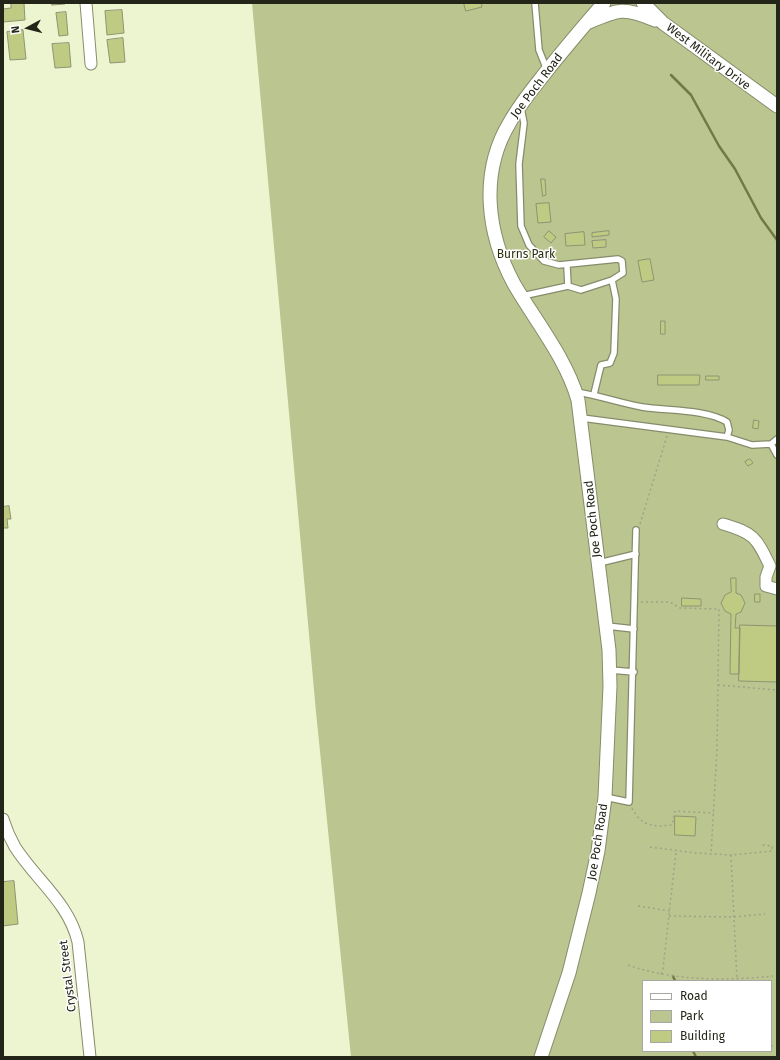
<!DOCTYPE html>
<style>
body{margin:0}
#map{position:relative;width:780px;height:1060px;overflow:hidden;background:#edf4d0;font-family:"Fira Sans",sans-serif}
canvas{display:block}
.frame{position:absolute;inset:0;border:4px solid #232518;pointer-events:none}
.legend{position:absolute;left:642px;top:980px;width:130px;height:72px;box-sizing:border-box;background:#fff;border:1px solid #a7a8a3;margin:0;padding:5px 7px;list-style:none;font-size:12px;color:#232518}
.legend li{display:flex;align-items:center;gap:8px;height:20px}
.legend b{width:20px;border:1px solid #a7a8a3}
.north{position:absolute;left:8px;top:8px;width:40px;height:40px;-webkit-text-stroke:3px #fff;paint-order:stroke;rotate:263deg;font-size:11px;font-weight:700;line-height:16px;text-align:center;color:#232518}
.north::after{content:'';display:block;margin:auto;width:14px;height:18px;background:#232518;clip-path:polygon(50% 0,100% 100%,50% 72%,0 100%)}
</style>
<div id="map">
<canvas width="780" height="1060"></canvas>
<div class="frame"></div>
<ul class="legend">
<li><b style="height:5px;background:#fff"></b>Road</li>
<li><b style="height:11px;background:#bbc58f"></b>Park</li>
<li><b style="height:11px;background:#bfcb82"></b>Building</li>
</ul>
<div class="north">N</div>
</div>
<script>
const c = document.querySelector('canvas').getContext('2d');
c.lineJoin = 'round';
function paint(path, color) { c.fillStyle = color; c.fill(path, 'evenodd'); }
function stroke(path, color, width, dash) { c.strokeStyle = color; c.lineWidth = width; c.lineCap = dash ? 'butt' : 'round'; c.setLineDash(dash || []); c.stroke(path); }
function write(font, color, halo, rows, align = 'center') {
  c.font = font + ' "Fira Sans",sans-serif'; c.lineWidth = 3; c.setLineDash([]); c.textBaseline = 'middle'; c.strokeStyle = halo; c.fillStyle = color; for (const [text, x, y, turn = 0] of rows) {
    c.save(); c.translate(x, y); c.rotate((+turn || 0) * Math.PI / 180); c.textAlign = isNaN(turn) ? turn : align; if (halo) c.strokeText(text, 0, 0); c.fillText(text, 0, 0); c.restore();
  }
}
paint(new Path2D(`
 M252,3h525v1054h-426l-35,-345zM643,981h128v70h-128z`), '#bbc58f');
stroke(new Path2D(`
 M671,75l20,20 28,51 16,23 26,49 16,22
 M673,976l2,5
 M693,1051l3,6`), '#727a43', 2.5);
const building = new Path2D(`
 M3,3h21l1,17 -22,2v-13l8,-1v-5z
 M52,3h13v1l-13,1z
 M464,3h17l1,4 -16,4z
 M122,10l2,23 -17,2 -2,-24z
 M66,12l2,23 -9,1 -3,-23z
 M23,30l3,29 -16,1 -3,-28z
 M123,38l2,24 -15,1 -3,-23z
 M69,43l2,24 -16,1 -3,-24z
 M541,179h4l1,16 -3,1z
 M549,203l2,19 -13,1 -2,-19z
 M549,231l7,6 -5,6 -7,-6z
 M609,231v4l-17,2v-4z
 M584,232l1,13 -19,1 -1,-12z
 M606,240v7l-13,1 -1,-7z
 M650,259l4,21 -12,2 -4,-21z
 M661,321h4v13h-4z
 M658,375h42l-1,10h-41z
 M706,376h13v4h-13z
 M754,420l5,1 -1,8 -5,-1z
 M750,459l3,4 -5,3 -3,-4z
 M9,506l2,13h-4l1,9h-5v-21z
 M731,578h5v15l5,2 4,8 -4,9 -5,2 -1,14h5l-1,46h-9l1,-60 -6,-3 -4,-8 4,-8 6,-3z
 M755,594h5v8h-5z
 M682,598l19,1v7h-19z
 M740,625l37,1v56l-38,-1z
 M675,816l21,1 -1,19 -20,-1z
 M14,881l4,43 -15,2v-44z`);
paint(building, '#bfcb82');
stroke(building, '#8e9473', 1);
const service = new Path2D(`
 M535,3l4,47 8,20
 M521,108l3,15 -5,41 2,62 8,19 15,16 15,4 59,-6 4,2 1,12 -11,7 -31,10 -13,-4
 M522,296l46,-10 -1,-20
 M576,392c22,3 44,11 66,15 25,4 64,2 85,15l2,8 -2,7
 M594,394l7,-29 9,-2 4,-10 2,-54 -4,-19
 M582,418l145,19 25,8 19,-1 6,-5
 M771,444l6,11
 M599,563l37,-9
 M607,626l27,3
 M610,670l24,2
 M605,797l24,5 7,-272`);
const minor = new Path2D(`
 M86,3l5,61
 M723,524c31,9 33,13 47,42l-4,11v9l11,3
 M3,819c3,10 7,19 12,28 21,33 54,56 63,95l12,115`);
const tertiary = new Path2D(`
 M643,3l20,20 114,83
 M589,22c30,-13 35,-15 66,-2
 M541,1057l28,-84 20,-80 9,-42 7,-54 5,-111 -1,-36 -31,-250c-12,-42 -42,-78 -64,-116 -27,-50 -35,-111 -4,-162 11,-20 26,-37 39,-54 18,-22 36,-44 55,-65`);
stroke(service, '#868c6b', 8);
stroke(minor, '#868c6b', 13);
stroke(tertiary, '#868c6b', 15);
stroke(new Path2D(`
 M640,524l27,-88
 M641,602h29l10,6 39,1 -2,141 -6,104
 M718,685l59,5
 M632,808c9,18 20,19 40,17l3,-14 39,2
 M650,847l46,6 35,2 41,-4v-5l-10,-1
 M731,855l6,126
 M638,906l32,5
 M669,916l65,1 31,-3
 M628,965c45,16 98,16 145,11
 M661,974l2,-5 13,-118
 M771,1046h6`), '#9ea388', 1.5, [2, 3]);
stroke(service, '#fff', 5.5);
stroke(minor, '#fff', 11);
stroke(tertiary, '#fff', 13);
write('12px', '#232518', '#fff', [
 ["West Military Drive",708,57,37],
 ["Joe Poch Road",537,86,-53],
 ["Joe Poch Road",593,519,-96],
 ["Joe Poch Road",598,842,-81],
 ["Crystal Street",68,976,-97]
]);
write('12px', '#2a2e0e', '#fff', [
 ["Burns Park",526,255]
]);
</script>
